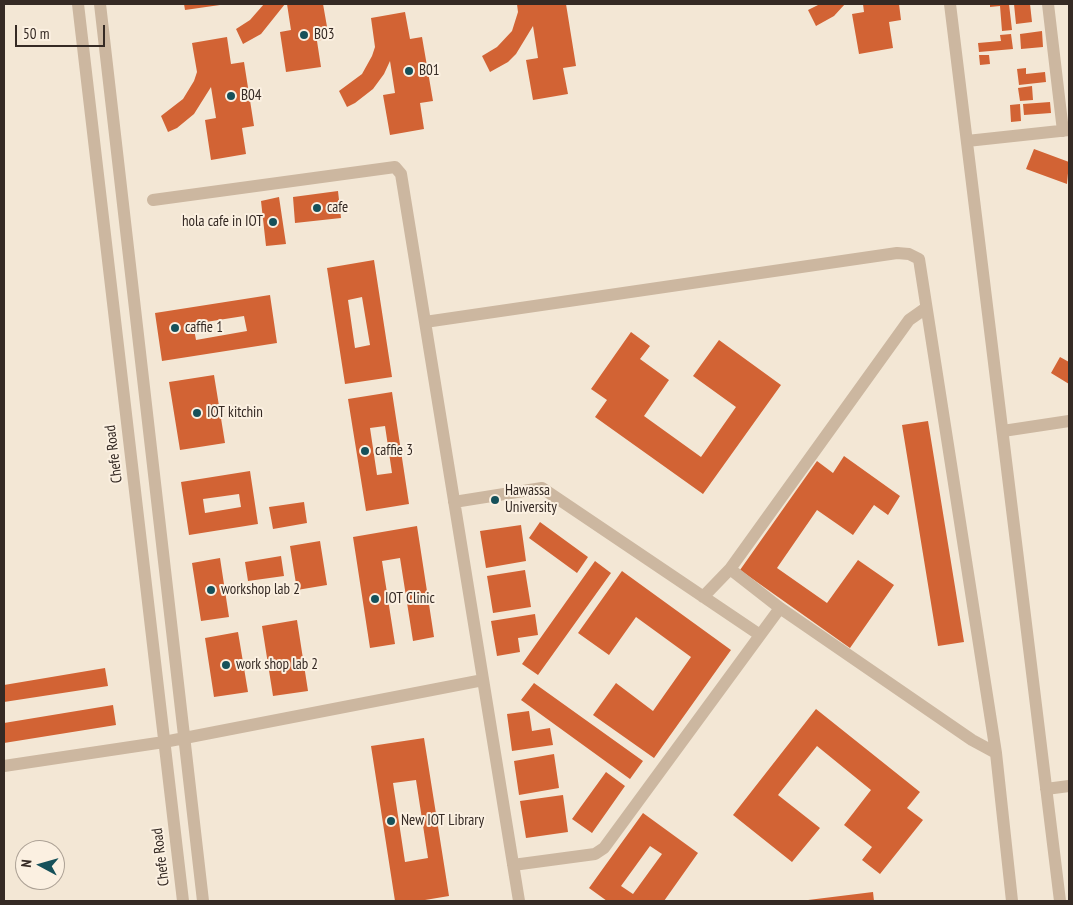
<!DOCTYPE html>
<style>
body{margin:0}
#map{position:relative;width:1073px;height:905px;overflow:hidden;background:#f3e7d5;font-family:"PT Sans Narrow",sans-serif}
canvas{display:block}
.frame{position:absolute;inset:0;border:5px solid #352a24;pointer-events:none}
.north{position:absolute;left:15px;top:840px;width:50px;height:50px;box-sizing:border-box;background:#fbf0e1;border:1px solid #aca195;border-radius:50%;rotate:276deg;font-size:14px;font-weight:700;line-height:20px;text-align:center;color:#352a24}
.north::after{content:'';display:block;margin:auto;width:18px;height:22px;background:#16515a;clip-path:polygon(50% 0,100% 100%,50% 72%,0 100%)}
.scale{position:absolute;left:15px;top:25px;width:90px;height:22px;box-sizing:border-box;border:2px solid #352a24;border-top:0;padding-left:6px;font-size:15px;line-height:18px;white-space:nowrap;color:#352a24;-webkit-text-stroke:4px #fbf0e1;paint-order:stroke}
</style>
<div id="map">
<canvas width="1073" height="905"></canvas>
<div class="frame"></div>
<div class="north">N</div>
<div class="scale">50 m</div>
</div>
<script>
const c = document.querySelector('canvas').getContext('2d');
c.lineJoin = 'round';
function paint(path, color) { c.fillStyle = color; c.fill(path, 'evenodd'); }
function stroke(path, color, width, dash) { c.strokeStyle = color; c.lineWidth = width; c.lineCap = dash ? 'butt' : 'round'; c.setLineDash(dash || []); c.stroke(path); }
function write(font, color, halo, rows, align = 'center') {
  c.font = font + ' "PT Sans Narrow",sans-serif'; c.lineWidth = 4; c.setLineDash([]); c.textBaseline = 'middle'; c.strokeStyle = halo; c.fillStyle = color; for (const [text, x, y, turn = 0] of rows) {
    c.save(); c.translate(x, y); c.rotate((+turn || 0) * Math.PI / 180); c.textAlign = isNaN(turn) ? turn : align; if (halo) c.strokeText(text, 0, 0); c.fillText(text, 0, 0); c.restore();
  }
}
paint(new Path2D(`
 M184,4h36v1l-35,5z
 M264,4h21l-24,30 -18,10 -7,-15 14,-9z
 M287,4h36l6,34 -12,3 4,26 -35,5 -6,-40 11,-2z
 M517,4h49l10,62 -13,2 5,26 -35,6 -7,-40 12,-2 -5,-32 -17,28 -8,8 -18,10 -8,-16 15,-9 15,-16 6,-19z
 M820,4h25l-11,12 -18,10 -8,-16z
 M863,4h36l2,16 -12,2 4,26 -34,6 -7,-40 12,-2z
 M990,4h19l3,26 -10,1 -2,-25 -10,1z
 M1014,4h16l2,18 -16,2z
 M405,12l5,27 12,-2 11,64 -13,2 4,26 -34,6 -7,-40 12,-2 -5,-32 -6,13 -11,15 -18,14 -8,4 -8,-16 23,-17 10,-18 3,-9 -4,-29z
 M1042,31l1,16 -22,2 -1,-15z
 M1011,34l2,15 -34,3 -1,-9 23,-2 -1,-6z
 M227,37l4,27 13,-2 10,64 -12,2 4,26 -35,6 -6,-40 11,-2 -5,-31 -17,27 -17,14 -9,4 -7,-16 22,-17 11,-18 3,-9 -5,-29z
 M979,55h10l1,9 -10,1z
 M1026,68v6l19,-2 1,10 -27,3 -2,-16z
 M1032,86l1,14 -13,1 -2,-13z
 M1050,102l1,11 -27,2 -1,-11z
 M1020,104l1,17 -10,1 -1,-17z
 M1034,149l35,13 -2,22 -41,-15z
 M338,191l3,27 -46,5 -2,-26z
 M279,197l7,47 -20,2 -5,-45z
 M374,260l18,117 -47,7 -18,-116zM362,297l8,48 -15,3 -7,-48z
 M270,295l7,48 -115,18 -7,-48zM244,316l3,15 -51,9 -3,-16z
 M631,332l19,14 -10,13 29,21 -25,36 57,41 35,-50 -43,-31 26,-36 62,45 -78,109 -108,-77 12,-17 -16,-11z
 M1060,357l9,5v22l-18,-11z
 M214,375l11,68 -45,7 -11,-68z
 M392,392l17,112 -43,7 -18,-112zM385,426l7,47 -15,2 -7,-47z
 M928,421l36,221 -26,4 -36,-221z
 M844,456l56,40 -12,19 -14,-10 -21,30 -36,-25 -40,58 50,35 31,-43 36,25 -44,63 -110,-78 77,-109 16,12z
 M250,471l8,53 -69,11 -8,-53zM239,494l2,13 -36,6 -2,-14z
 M304,502l3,21 -34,6 -4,-22z
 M540,522l48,35 -11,16 -48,-35z
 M521,525l5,36 -40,7 -6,-37z
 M417,526l17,111 -21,4 -13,-83 -18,3 13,83 -25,4 -17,-111z
 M320,541l7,44 -30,5 -7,-44z
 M281,556l3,20 -36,5 -3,-19z
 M220,558l9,59 -28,4 -9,-58z
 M595,561l16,12 -73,102 -16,-11z
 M525,570l6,37 -38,6 -6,-37z
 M622,571l109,79 -77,108 -61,-43 23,-32 37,28 38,-54 -55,-40 -27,38 -31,-22z
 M535,614l3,21 -20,3 2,14 -23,4 -6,-35z
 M297,620l11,71 -35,5 -11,-70z
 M238,632l10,60 -34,5 -9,-59z
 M105,668l3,18 -104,16v-17z
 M534,683l109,78 -13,18 -109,-79z
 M113,705l3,20 -112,18v-20z
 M816,709l104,83 -13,16 16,12 -43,54 -18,-14 10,-13 -28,-22 27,-35 -54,-44 -39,49 42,33 -28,34 -59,-47z
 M529,711l3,20 18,-3 3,17 -41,6 -5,-37z
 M424,738l25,158 -30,5h-24l-24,-155zM416,780l12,78 -23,4 -12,-79z
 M554,754l5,34 -40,7 -5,-34z
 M606,772l19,14 -33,47 -20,-14z
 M563,795l5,37 -42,6 -6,-37z
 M643,813l55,40 -34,48h-57l-18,-13zM650,846l12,8 -29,40 -12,-8z
 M873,892l1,9h-66v-1z`), '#d26334');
stroke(new Path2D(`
 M78,4l105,897
 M100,4l103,897
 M950,4l110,897
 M1048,4l15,127
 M967,141l102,-11
 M153,200l242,-33 6,7 118,727
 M425,322l472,-69 12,1 10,5 77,494 16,148
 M1003,431l66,-10
 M454,502l88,-14 218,147
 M730,569l50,39 192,132 24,13
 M703,597l27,-28 179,-249 17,-12
 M4,766l160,-24 319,-62
 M1046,789l23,-3
 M513,865l82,-11 9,-6 176,-240`), '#ccb7a0', 12);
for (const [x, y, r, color] of [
 [304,35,5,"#16515a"],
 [409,71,5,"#16515a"],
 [231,96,5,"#16515a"],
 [317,208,5,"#16515a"],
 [273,222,5,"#16515a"],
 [175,328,5,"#16515a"],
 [197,413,5,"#16515a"],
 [365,451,5,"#16515a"],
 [495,500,5,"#16515a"],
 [211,590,5,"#16515a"],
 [375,599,5,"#16515a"],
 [226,665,5,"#16515a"],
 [391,821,5,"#16515a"]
]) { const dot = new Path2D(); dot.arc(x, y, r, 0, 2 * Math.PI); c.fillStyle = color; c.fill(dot); stroke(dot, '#fbf0e1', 2); }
write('15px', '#352a24', '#fbf0e1', [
 ["B03",314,35],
 ["B01",419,71],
 ["B04",241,96],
 ["cafe",327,208],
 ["hola cafe in IOT",263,222,"right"],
 ["caffie 1",185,328],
 ["IOT kitchin",207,413],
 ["caffie 3",375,451],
 ["Hawassa",505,491],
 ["University",505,508],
 ["workshop lab 2",221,590],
 ["IOT Clinic",385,599],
 ["work shop lab 2",236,665],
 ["New IOT Library",401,821]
], 'left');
write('15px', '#352a24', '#fbf0e1', [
 ["Chefe Road",114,454,-97],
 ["Chefe Road",161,857,-97]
]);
</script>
